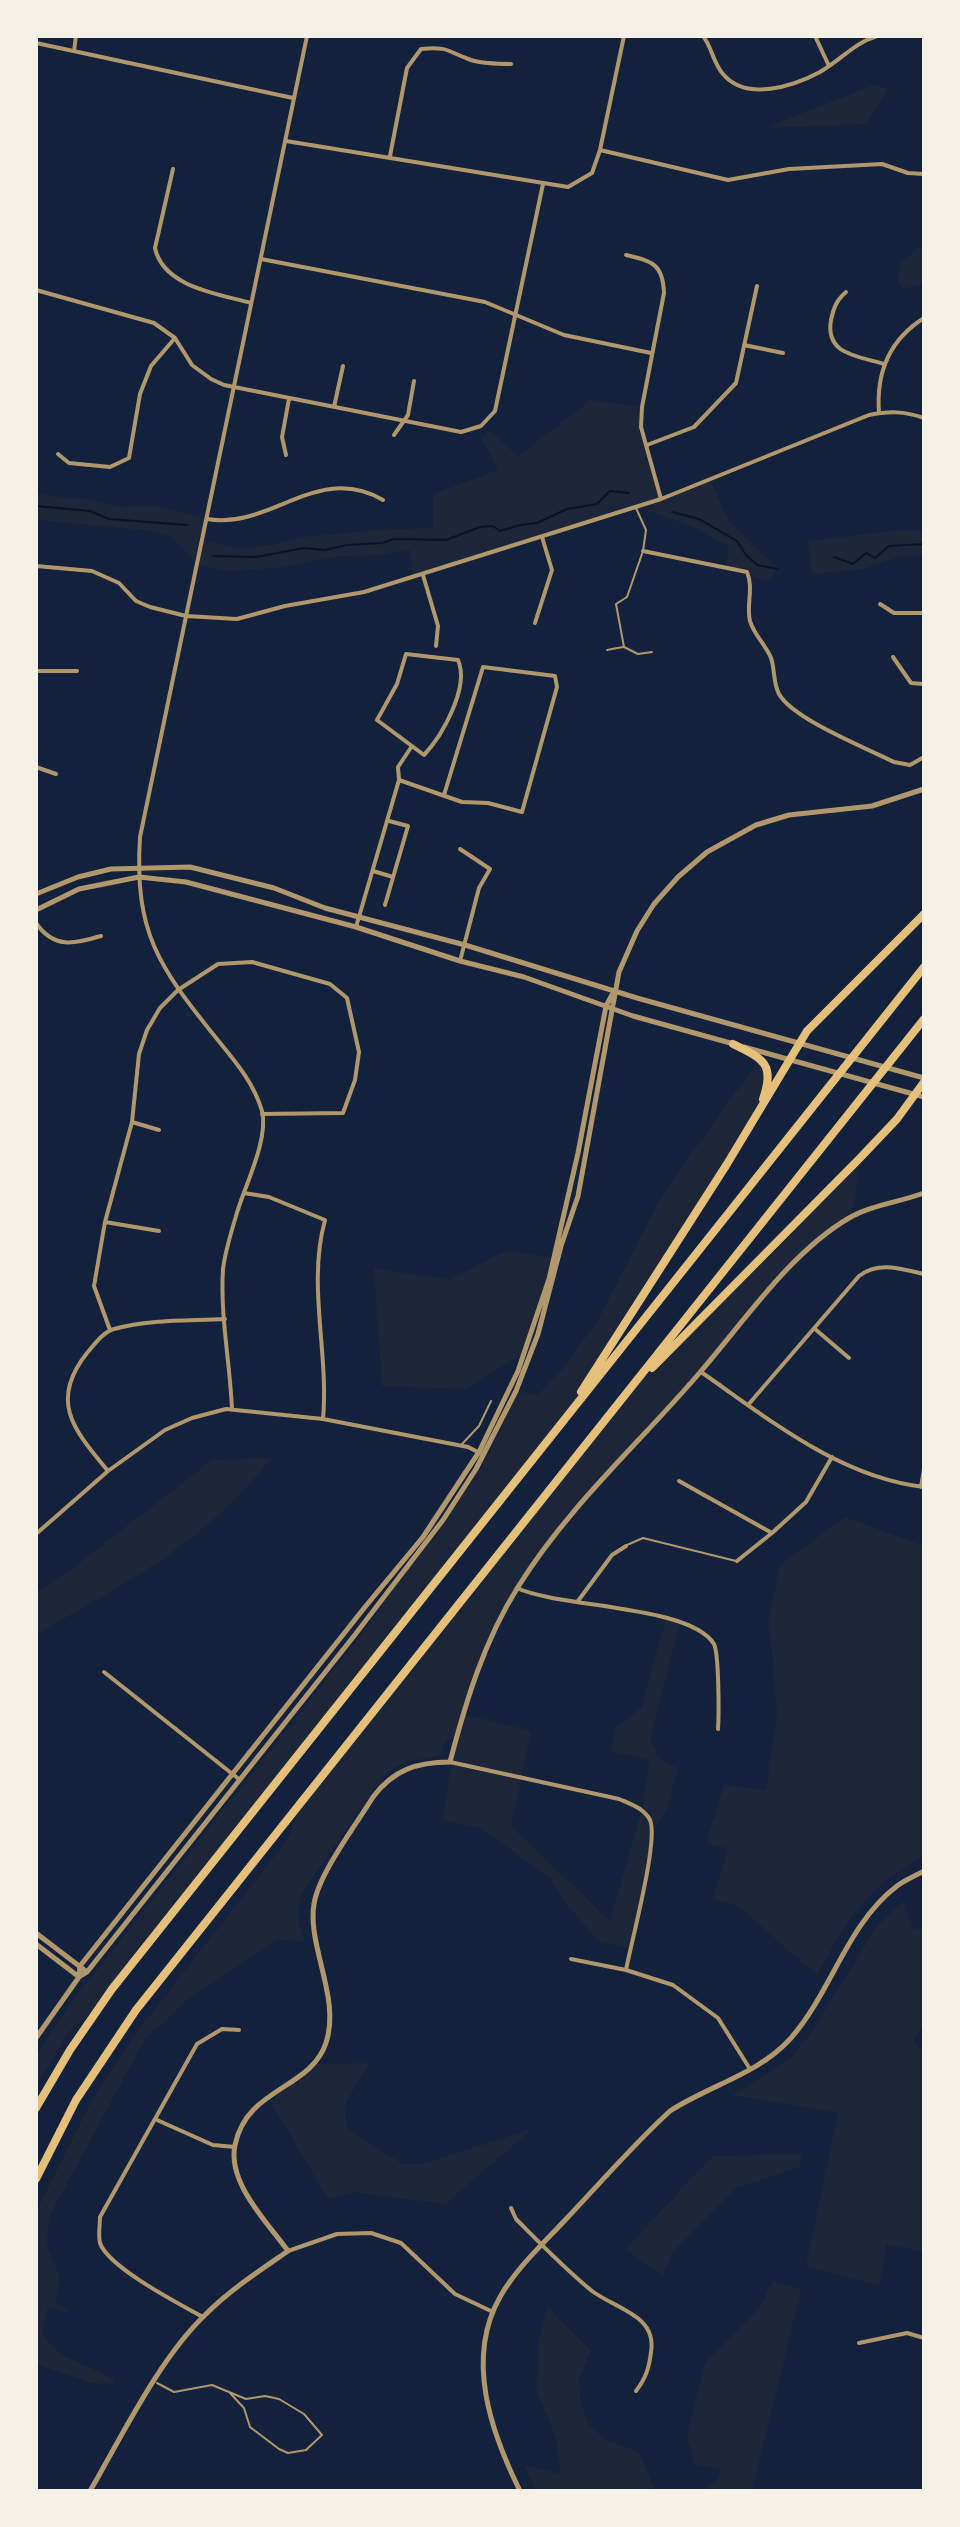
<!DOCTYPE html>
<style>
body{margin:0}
#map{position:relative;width:960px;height:2527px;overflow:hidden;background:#14213d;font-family:"Fira Sans",sans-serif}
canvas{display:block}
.frame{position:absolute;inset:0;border:38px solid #f6f1e7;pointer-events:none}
</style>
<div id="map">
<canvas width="960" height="2527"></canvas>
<div class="frame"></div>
</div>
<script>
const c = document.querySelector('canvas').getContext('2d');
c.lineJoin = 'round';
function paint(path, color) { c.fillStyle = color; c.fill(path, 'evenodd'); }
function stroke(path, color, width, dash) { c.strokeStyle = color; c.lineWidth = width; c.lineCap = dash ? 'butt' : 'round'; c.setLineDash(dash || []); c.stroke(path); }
paint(new Path2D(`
 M874,85l14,4 -21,35 -102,4z
 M922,245h2v38l-21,6 -5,-9 2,-16z
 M591,400l51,7 -1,20 20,72 49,-19 18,39 50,50 -9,12 -44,-13 4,-21 -37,-21 -56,-19 -223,70 -3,-27 -28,5 -42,1 -64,12 -52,3 -27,-7 -27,-28 -26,-6 -108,-10v-27l30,6h20l34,8 36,-1 51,13 -4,21 35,9 34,-4 31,-8 73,-7 57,-2v-34l65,-24 -17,-33 9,-6 28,25z
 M900,530h24v25l-22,1 -39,13 -51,5 -4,-33z
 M760,1058l6,7 -2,30 -117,197 -95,144 -451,568 -33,29 -32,53v-30l34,-52 288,-365 101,-142 57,-106 22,4 25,-27 35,-48 64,-125z
 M860,1158l-8,58 -44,33 -53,58 -215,249 -41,66 -36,92 68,17 -20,95 99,95 32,-111 8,-50 -39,-9 5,-24 25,-19 25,-89 14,3 -30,116 8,19 20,12 -12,42 -14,19 -22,118 -32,-7 -32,-38 -16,-25 -69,-50 -39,-8 14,-82 -10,1 -6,16 -32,7 -14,6 -11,9 -80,114c-8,18 -6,33 2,50l-28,-1 -90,60 -42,39 -95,176 -4,29 14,33 -5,25 19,12 -26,-7c-2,7 -4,14 -5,20 -1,28 51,39 71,53l-1,4 -22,-1 -54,-19 -1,3v-155l53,-106 44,-69 155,-198 13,-36 322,-405z
 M505,1251l49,7 -28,94 -61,37 -83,-3 -8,-118 76,12z
 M271,1458c-62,82 -147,127 -235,176v-43l20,-10 156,-121z
 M845,1517l79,29v310c-55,28 -78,66 -107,119l-80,-70 -24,-6 15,-50 -22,-7 18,-57 42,5 11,-76 -8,-94 11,-55z
 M904,1901l8,28 12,-1v96l-11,18 11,10v200l-38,-8 -6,42 -74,-20 32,-153 -106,-18 33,-19 25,-18 17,-19 71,-114z
 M370,2063l-24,39 -1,14 4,15 54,33h19l110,-35 -87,75 -92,-12 -25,7 -61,-103 47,-32z
 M802,2154l-2,13 -64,21 -64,65 -9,23 -38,-27 88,-93z
 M773,2281l28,8 -49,202h-52l17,-9 4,-13 -26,-5 -8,-27 18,-74 42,-42 14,-16z
 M548,2307l43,44 -12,28 2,26 9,21 18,15 31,11 16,39h-119l-12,-26 37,9 -5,-36 -19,-46 2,-53z`), '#1d2539');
stroke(new Path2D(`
 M36,506l54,5 19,8 78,6
 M672,512l27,7 38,22 9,14 11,10 21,4
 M213,556l43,1 48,-9 20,2 23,-5 35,-2 12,-4 52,1 34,-13 13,-1 7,5 20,-6 17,-2 30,-14 30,-5 13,-13 19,2
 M834,557l19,7 13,-11 9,5 14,-12 35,-2`), '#0b132b', 2);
stroke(new Path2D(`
 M636,508l10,22 -3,21 -16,46 -11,7 8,43 14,7 14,-2
 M607,650l16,-3
 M462,1444l17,-18 12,-25
 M627,1545l16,-7 93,23
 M157,2383l17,9 38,-7 34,14 19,-3 14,3 25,15 18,21 -16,15 -18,3 -9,-4 -29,-22 -6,-19 -14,-15`), '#b1986c', 2);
stroke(new Path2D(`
 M703,36c9,11 10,27 20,38 23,28 71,12 97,-2 21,-12 34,-29 57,-36
 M815,36l14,30
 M36,43l257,55
 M74,51l2,-15
 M286,141l282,46 24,-14 8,-23 24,-114
 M600,150l128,30 61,-11 93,-5 26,9 16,1
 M390,156l17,-88 14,-19c28,-3 27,3 50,11 13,4 28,4 40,4
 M173,169l-18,79c8,39 64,46 96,55
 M626,255c26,6 37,9 38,38l-22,114 -1,20 20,72
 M261,259l224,43 79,33 87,18
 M36,290l118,33 21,15 17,27 19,14 13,6 237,47 20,-6 14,-15 48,-227
 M846,292c-10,9 -12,15 -15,28 -6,35 27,36 53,44
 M744,345l39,8
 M334,407l9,-41
 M879,413c-3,-40 10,-73 45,-95
 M394,435l14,-20 6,-34
 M647,445l47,-18 42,-44 21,-97
 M58,454l11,9 41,4 19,-9 11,-64 11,-28 24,-28
 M286,455l-4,-18 7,-38
 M207,519c64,11 110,-57 176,-19
 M643,551l104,21c7,16 -1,33 3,49 4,14 16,24 21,37 4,11 2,25 8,36 14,25 87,54 115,68l16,3 14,-8
 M36,566l56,5 27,12 17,18 14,6 36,9 51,3 48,-13 79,-14 297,-93 208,-84c20,-4 35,-4 55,3
 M423,575l15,51 -2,20
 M880,604l14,9h30
 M535,623l17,-53 -10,-33
 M406,654l52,6c12,27 -16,76 -34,95l-47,-35 20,-36z
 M893,657l18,26 13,1
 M36,671h41
 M36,767l20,7
 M399,780l63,22 26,1 34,9 35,-125 -2,-11 -72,-9 -39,128
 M460,849l30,20 -11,19 -19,73
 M373,871l20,6
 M385,905l23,-79 -19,-5
 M36,923c18,26 38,21 65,13
 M356,927l43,-147 -1,-13 14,-21
 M132,1122l27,8
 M244,1193l25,4 56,23c-18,65 4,132 -2,199
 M105,1222l54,9
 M815,1329l34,29
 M110,1330l-16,-44 11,-64 27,-100 7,-68 8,-24 13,-22 18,-18 40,-26 34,-2 78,22 17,14 12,54 -4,28 -12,33 -81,1
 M701,1372c68,47 138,105 223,115
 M748,1405l111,-129c20,-15 42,-7 65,-2
 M232,1409c-2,-46 -12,-94 -9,-140 2,-17 8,-36 13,-53 8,-29 33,-76 26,-105 -8,-28 -27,-50 -45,-72 -58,-72 -83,-106 -77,-202l167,-801
 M108,1471c-33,-40 -60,-69 -21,-118 7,-8 16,-21 27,-24 36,-10 74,-8 111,-10
 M679,1481l93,52
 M921,1487l3,-18
 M36,1534l72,-63 57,-41 27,-12 34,-9 97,10 145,28 10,5
 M737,1561l35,-28 34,-31 26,-45
 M517,1588c43,20 173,17 197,56 5,10 5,71 4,85
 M578,1601l34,-46 14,-9
 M104,1672l136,108
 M450,1762l169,37c11,5 25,9 31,21 9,20 -19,123 -24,150
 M571,1959l55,11 47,15 45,33 32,51
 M157,2120l56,25 22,2
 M511,2208l5,11c24,24 49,50 76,72 24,18 65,24 59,61 -2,16 -5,26 -15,39
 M288,2251l49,-17 34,-1 30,10 54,51 38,18
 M203,2317c-24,-13 -95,-50 -103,-74 -2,-8 0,-18 0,-26l97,-173 25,-15 17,1
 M859,2343l48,-10 17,5`), '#b1986c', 4);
stroke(new Path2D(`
 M36,894l42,-17 33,-8 79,-2 84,21 51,20 140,37 172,53 287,80
 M36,910l43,-21 60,-12 47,5 170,45 104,34 64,16 109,39 101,28
 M744,1047l180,50
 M36,1933l51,39
 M36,1944l43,33
 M79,1976l1,-10 285,-359 58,-70 56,-85 39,-81 31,-92 29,-126 28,-147 7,-13
 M36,2038l43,-61 8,-5 267,-336 89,-116 33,-51 40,-78 22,-57 23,-88 17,-50 41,-224 18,-41 17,-27 24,-27 29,-25 49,-27 33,-10 83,-9 52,-17
 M90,2491c32,-55 69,-132 115,-176 25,-25 54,-44 83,-64 -20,-28 -61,-68 -53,-106 12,-58 75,-55 91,-102 15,-45 -19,-97 -12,-139 5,-31 42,-79 59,-107 20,-27 44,-35 77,-35 16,-61 34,-121 68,-175 50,-81 123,-145 184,-217 44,-51 89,-118 147,-152 22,-13 51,-16 75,-25
 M520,2491c-29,-59 -55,-132 -20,-194 17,-30 45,-55 68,-80 34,-36 66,-73 102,-106 40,-26 89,-37 121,-73 41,-47 56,-114 106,-152 8,-6 18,-10 27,-15`), '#b1986c', 5);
stroke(new Path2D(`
 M733,1044c31,15 42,20 30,55
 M652,1368l208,-210 37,-39 27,-37
 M581,1392l146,-228 80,-133 117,-117
 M36,2108l34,-58 42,-61 812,-1022
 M36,2179l40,-79 60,-90 788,-991`), '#e5c07b', 8);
</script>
